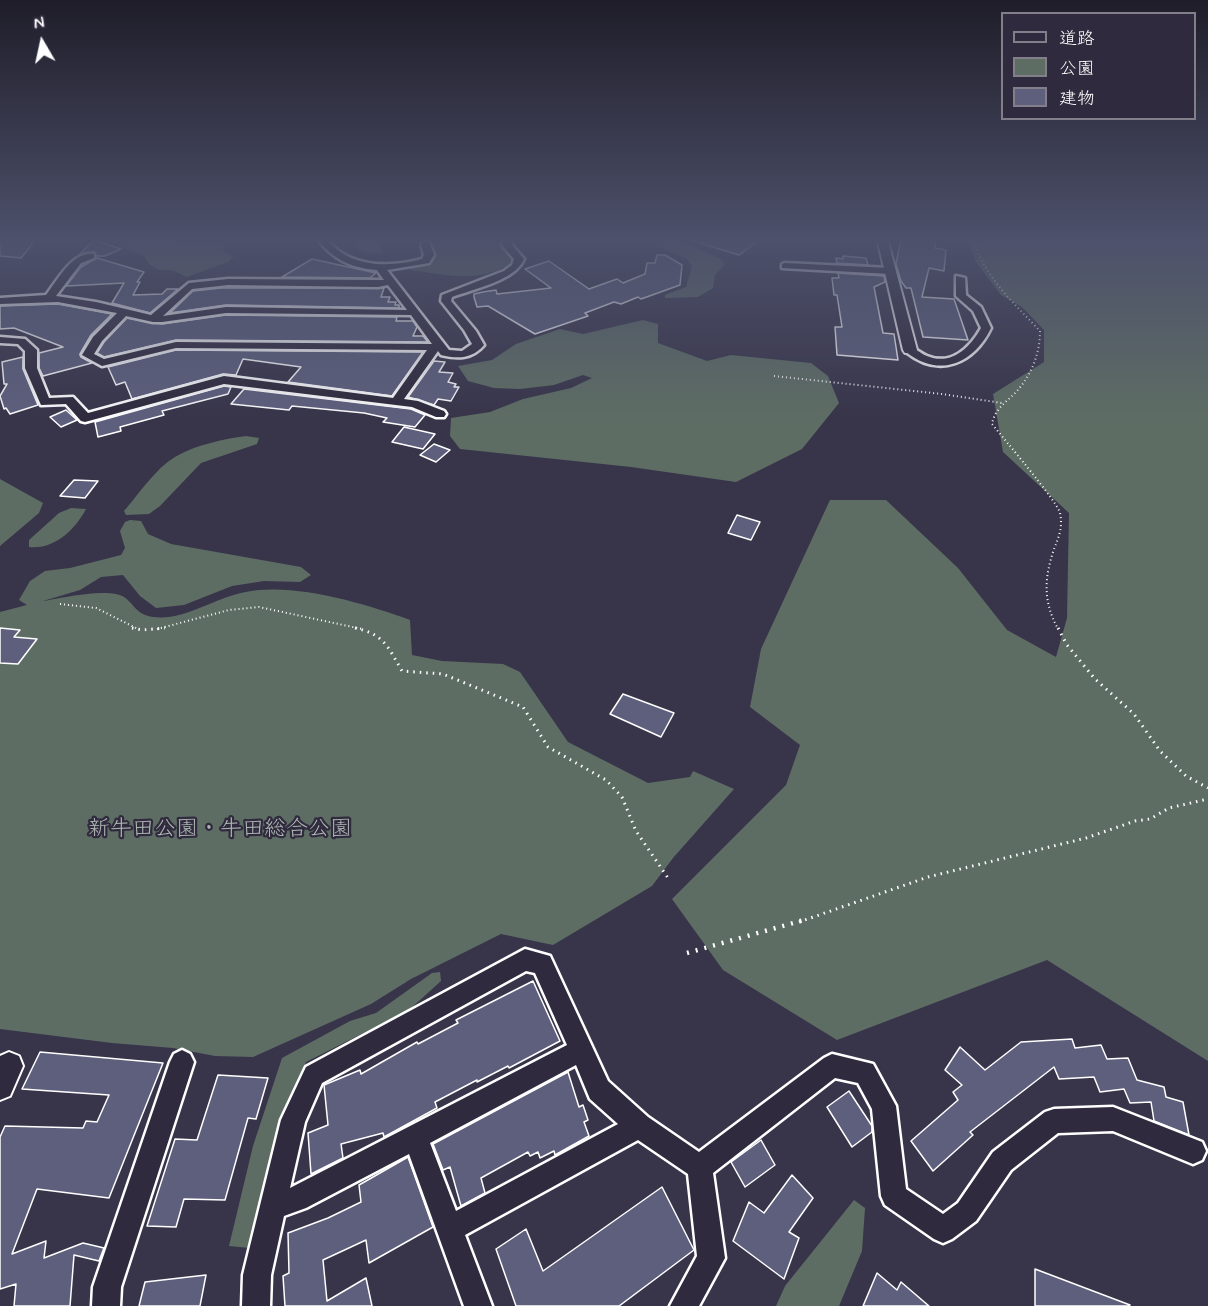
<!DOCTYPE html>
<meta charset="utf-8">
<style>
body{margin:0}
#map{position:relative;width:1208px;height:1306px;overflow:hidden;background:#38354a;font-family:Mynerve,"Klee One",sans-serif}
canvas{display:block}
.legend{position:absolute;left:1001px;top:12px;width:195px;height:108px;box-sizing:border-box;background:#2f2a3d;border:2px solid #827f8b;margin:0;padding:8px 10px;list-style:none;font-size:18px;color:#fff}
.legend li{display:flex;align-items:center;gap:12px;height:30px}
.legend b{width:30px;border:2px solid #827f8b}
.north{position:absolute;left:12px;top:12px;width:60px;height:60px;-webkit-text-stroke:4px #2f2a3d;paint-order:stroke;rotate:351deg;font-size:16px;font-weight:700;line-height:24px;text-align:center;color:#fff}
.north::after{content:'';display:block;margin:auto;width:21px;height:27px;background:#fff;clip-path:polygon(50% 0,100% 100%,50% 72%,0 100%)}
</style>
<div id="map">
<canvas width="1208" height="1306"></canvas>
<ul class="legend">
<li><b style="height:8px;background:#2f2a3d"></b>道路</li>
<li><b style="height:16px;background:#5e6d64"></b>公園</li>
<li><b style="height:16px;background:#5d5f7c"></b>建物</li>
</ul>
<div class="north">N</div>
</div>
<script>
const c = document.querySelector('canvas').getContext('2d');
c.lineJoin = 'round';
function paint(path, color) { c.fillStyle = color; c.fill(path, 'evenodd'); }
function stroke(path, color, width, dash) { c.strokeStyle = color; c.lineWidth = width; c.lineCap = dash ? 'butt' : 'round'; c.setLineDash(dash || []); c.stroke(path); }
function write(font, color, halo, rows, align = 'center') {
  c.font = font + ' Mynerve,"Klee One",sans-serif'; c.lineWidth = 4.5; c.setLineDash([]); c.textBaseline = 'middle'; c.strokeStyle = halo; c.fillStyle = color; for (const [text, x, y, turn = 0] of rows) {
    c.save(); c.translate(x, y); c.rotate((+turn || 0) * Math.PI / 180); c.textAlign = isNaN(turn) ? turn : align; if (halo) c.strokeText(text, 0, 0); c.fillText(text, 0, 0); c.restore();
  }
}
paint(new Path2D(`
 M101,238h71l20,5 33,2 -2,7 11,4 -4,5 -43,16 -15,-7h-13l-9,-5 -6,-9z
 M346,238h33l4,14c-17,4 -26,-1 -37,-14z
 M436,238h66l-1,4 10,14 -2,8c-30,20 -66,10 -100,6 8,-7 18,-7 27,-14l-3,-11z
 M639,238h36l44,20 6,6 -10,11 -2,13 -15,9 -33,1v-3l21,-8 6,-21 -5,-7z
 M966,238h242v823l-161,-101 -210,80 -114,-70 -51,-71 114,-114 14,-40 -50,-38 11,-58 69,-149h56l72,68 49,62 49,27 11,-39 2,-105 -66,-61 -10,-58 51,-32v-32l-22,-23 -21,-12 -25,-33z
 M643,320l15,4v19l49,18 24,-6 80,8 17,13 11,27 -37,46 -66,33 -105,-15 -171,-18 -10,-13 1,-18 39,-6 33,-13 48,-11 21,-10 -9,-3 -29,10 -34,4 -26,-1 -26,-7 -10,-15 34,-6 24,-16 44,-15 23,5z
 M246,436l13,2 -2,6 -56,19 -41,43 -11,8 -23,1 -2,-4c15,-17 31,-42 51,-54 20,-12 49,-18 71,-21z
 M0,479l43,24 -4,10 -39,33z
 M71,508l15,1c-11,21 -32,41 -57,38v-7l30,-27z
 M130,520l11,1 7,13 23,10 130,23 10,8 -11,7 -36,-1 -32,5 -48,19 -28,3 -16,-12 -17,-21 -22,2 -21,13 -37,11c18,-3 67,-14 81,-4 10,7 13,18 29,20 30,4 60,-18 88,-24 49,-12 122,10 169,27l2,35 30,6 61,3 17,8 48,70 80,41 42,-6 3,-6 41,18 -61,69 -21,28 -99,59 -52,-11 -90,45 -40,25 -118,53 -38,-1 -42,-8 -61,-5 -112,-14v-417l27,-7 -8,-5 11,-19 15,-10 25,-3 51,-13 4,-7 -5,-17 5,-9z
 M440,972l1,9 -32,29 -103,52 -21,58 -35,128 -21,-2 24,-100 29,-88 68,-37 26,-8 56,-40z
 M854,1200l11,8 -3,43 -23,55h-63l9,-20z`), '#5e6d64');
const building = new Path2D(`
 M0,238h24l12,1 -15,19 -21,-2z
 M693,238h69l-23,17 -46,-14z
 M901,238h35l-1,10 11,2 -2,21 -15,-3 -7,29 32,2 14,41 -45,-3 -12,-49h-5l-5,-7 -5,-17z
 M94,240l27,9 -16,7h-9l-2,-4 -15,3z
 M657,255h8l17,10 -2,20 -39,14 -3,-2 -17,7 -7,-2 -29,11 3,3 -53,18 -47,-28 -11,1 -3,-10v-3l9,-2 13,-2 1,4 54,-6 -26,-19 24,-8 40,28 28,-10 6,4 22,-9 2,-11h8z
 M843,256l23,2 2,7 -31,-2 -1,-5 7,1z
 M97,258l47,14 -7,10h3l-7,13 29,-1 5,-5h11l-28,24 -38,-10 12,-20 -58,3 15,-19z
 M312,259l41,9 23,5 -6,5 -88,-1z
 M838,273l46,3 1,6 -11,5 9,46 11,1 4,26 -61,-5 -2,-28h7l-5,-32h-3l-2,-17h7z
 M221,288h163l-3,9h9l-2,5h8l-1,3h4v3l-173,-3 -56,8 23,-22z
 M58,304l54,10 -21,21 -11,19 1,3 11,6 -49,13 -4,-8v-15l24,-6 -49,-19 -14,1v-23z
 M226,315l171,2 -1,4h17l4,6 -4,9h10l5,6 -252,-2 -72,17 -7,-4 7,-11 23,-24 35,6z
 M176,350l247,2 -31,44 -104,-14 13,-15 -58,-8 -7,16 -13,-1 -91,25 -7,-17 -9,3 -8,-18z
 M23,357v12l15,36 -28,9 -4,-6 -2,1 -4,-13 7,-12h-3l-2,-22z
 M434,361l11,1 -6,10 14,1 -5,9 8,2 -2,3h5l-8,14 -13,-2 -4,6 -26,-8z
 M224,386l7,1 -3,7 -66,17 2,4 -44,12 1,4 -23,6 -3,-15z
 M244,389l167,20 14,6 -10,12 -32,-5 4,-4 -23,-5 -72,-7 -3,4 -58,-6z
 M66,410l11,10 -16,7 -11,-10z
 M404,427l31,7 -12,15 -31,-7z
 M434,444l16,6 -14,12 -16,-7z
 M74,480l24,1 -13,17 -25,-2z
 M737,515l23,7 -9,18 -23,-7z
 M0,628l20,2 -6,7 23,2 -19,25 -18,-1z
 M623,694l51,19 -13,24 -51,-23z
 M533,981l27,60 -51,27 -1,-2 -31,16v-2l-42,22 2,6 -53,29 -1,-4 -42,11 2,14 -32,16 -3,-41 20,-8 -4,-40 36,-15 1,4 56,-32 1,2 40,-21 -2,-3z
 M1072,1039l3,9 26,-3 6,14 21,-1 9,22 27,7 2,10 17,5 6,33 -35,-14 -3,-19 -21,1 -6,-14 -24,3 -6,-15 -35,2 -5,-12 -84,65 3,3 -40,36 -22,-30 47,-41 -5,-8 9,-7 -17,-15 15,-23 25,23 36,-28z
 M40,1052l123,11 -54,135 -72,-9 -25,65 34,-13 -2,17 39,-15 21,5 -5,13 -25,-6 -4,51h-56l2,-22 -16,5v-152l5,-11 78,2 3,-7 11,1 12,-27 -87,-6z
 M568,1072l11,35 4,-2 5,15 -4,2 5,14 -34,19 -1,-4 -14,7 -2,-6 -8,4 -2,-4 -47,26 4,15 -24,13 -11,-39 -7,3 -10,-26z
 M218,1075l50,3 -12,41 -8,-1 -23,82 -41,-1 -8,28 -29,-1 28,-87 22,1z
 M849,1091l23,35v6l-20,15 -25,-40z
 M761,1140l14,25 -30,22 -14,-25z
 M408,1157l25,70 -64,36 -3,-23 -43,20 4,41 39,-23 6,28h-87l-2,-30 6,-3 -1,-40 40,-15 33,-16 -2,-17z
 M792,1175l21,23 -24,34 10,6 -15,41 -51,-38 16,-39 15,11z
 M662,1187l32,63 -75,56h-103l-20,-57 30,-20 17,42z
 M1035,1269l95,36 -1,1h-94z
 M877,1273l20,17 4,-8 28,24h-66z
 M206,1275l-6,31h-61l6,-24z`);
paint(building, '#5d5f7c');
stroke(building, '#fff', 1.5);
const minor = new Path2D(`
 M317,238h9c22,30 63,30 96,21l2,-4 -3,-11 8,-2 5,13 -5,8 -42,7 62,80 13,1 10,-7 -8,-14 -23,-29 1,-6 62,-24 8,-6 2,-6 -12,-14 2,-7h8v7l12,14c-9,22 -51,30 -72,38l-1,4 25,30 8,14c-12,14 -26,14 -43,10l-3,-4 -34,48 14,2 26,10 2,3 -2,3h-8l-24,-10 -188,-23 -139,38 -4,-1 -15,-17 -25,1 -16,-37v-17l-7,-7 -18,-1v-6l25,2 12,11v18l12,30 24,-1 15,16 136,-37 169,22 34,-48 -251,-2 -74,18 -20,-11 11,-18 24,-24 -59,-11 -58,2v-6l46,-3c12,-15 26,-44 48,-41v4l-13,5 -25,33 40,6 55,13 38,-32 39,-4 156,1 -7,-10c-26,-2 -45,-11 -60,-32zM228,285l150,2 10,-2 19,25 -181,-3 -63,9 29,-27zM226,313l185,2 21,29 -256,-2 -72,17 -10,-5 8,-13 24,-25 27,6h9z
 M785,263l105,5 5,3 -5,3 -108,-6v-4z
 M956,276l9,2 1,17 15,12 10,21c-17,35 -51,51 -85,24v-4c9,-2 13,5 21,8 24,10 43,-8 54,-28l-8,-17 -17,-15z
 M525,949l25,7 58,125 40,36 51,35 125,-94 8,-4 41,10 23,42 10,83 37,25 15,-11 35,-51 52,-40 9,-3 59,-2 89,35 4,9 -4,9 -9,4 -80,-33 -55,2 -47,37 -35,51 -24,18 -9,4 -9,-4 -49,-34 -4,-9 -9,-87 -14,-26 -23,-5 -122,95 12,85 -26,48h-29l27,-50 -9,-82 -50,-34 -173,95 27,71h-28l-55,-152 -103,54 -22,8 -13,59 -1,31h-28l1,-31 38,-155 25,-53zM526,971l9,2 32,72 -277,143 15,-66 17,-39zM576,1065l14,34 28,25 -162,87 -26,-68z
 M182,1050l8,4 4,8 -73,225 -1,19h-28l1,-19 77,-225 4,-8z`);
const tertiary = new Path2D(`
 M877,238h10l30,112 -2,3h-10l-2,-3z
 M9,1052l10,4 4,10 -13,30 -10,4v-44z`);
stroke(minor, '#fff', 5);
stroke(tertiary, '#fff', 4);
stroke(new Path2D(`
 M973,238c11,39 40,64 67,93 0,22 -8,43 -23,60 -10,11 -22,17 -25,33 11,14 65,77 68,89 3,13 -1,24 -6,36 -10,30 -11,52 4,80
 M774,376l168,18 60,9
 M60,604l36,4 42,21
 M157,629l72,-19 30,-3 103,22`), '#fff', 2, [1, 3]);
stroke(new Path2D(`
 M132,628l10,2 23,-2
 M355,628c29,6 33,19 47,43l41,3 80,33 25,40 58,33 16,17 14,34 34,50
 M1058,628l9,17 28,34 39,35 26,37 26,25 22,12
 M799,922l129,-45 158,-39 49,-17 15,-2 19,-11 39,-9`), '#fff', 3, [1.5, 5]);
stroke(new Path2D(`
 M687,953l117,-33`), '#fff', 4.5, [2, 7]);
paint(minor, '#2f2a3d');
paint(tertiary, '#2f2a3d');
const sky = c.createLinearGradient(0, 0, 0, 421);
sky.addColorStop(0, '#1f1d29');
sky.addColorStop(0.57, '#4d516b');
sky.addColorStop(1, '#4d516b00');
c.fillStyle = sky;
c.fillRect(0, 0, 1208, 421);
write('22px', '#aeb6b2', '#2f2a3d', [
 ["新牛田公園・牛田総合公園",220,830]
]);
</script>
